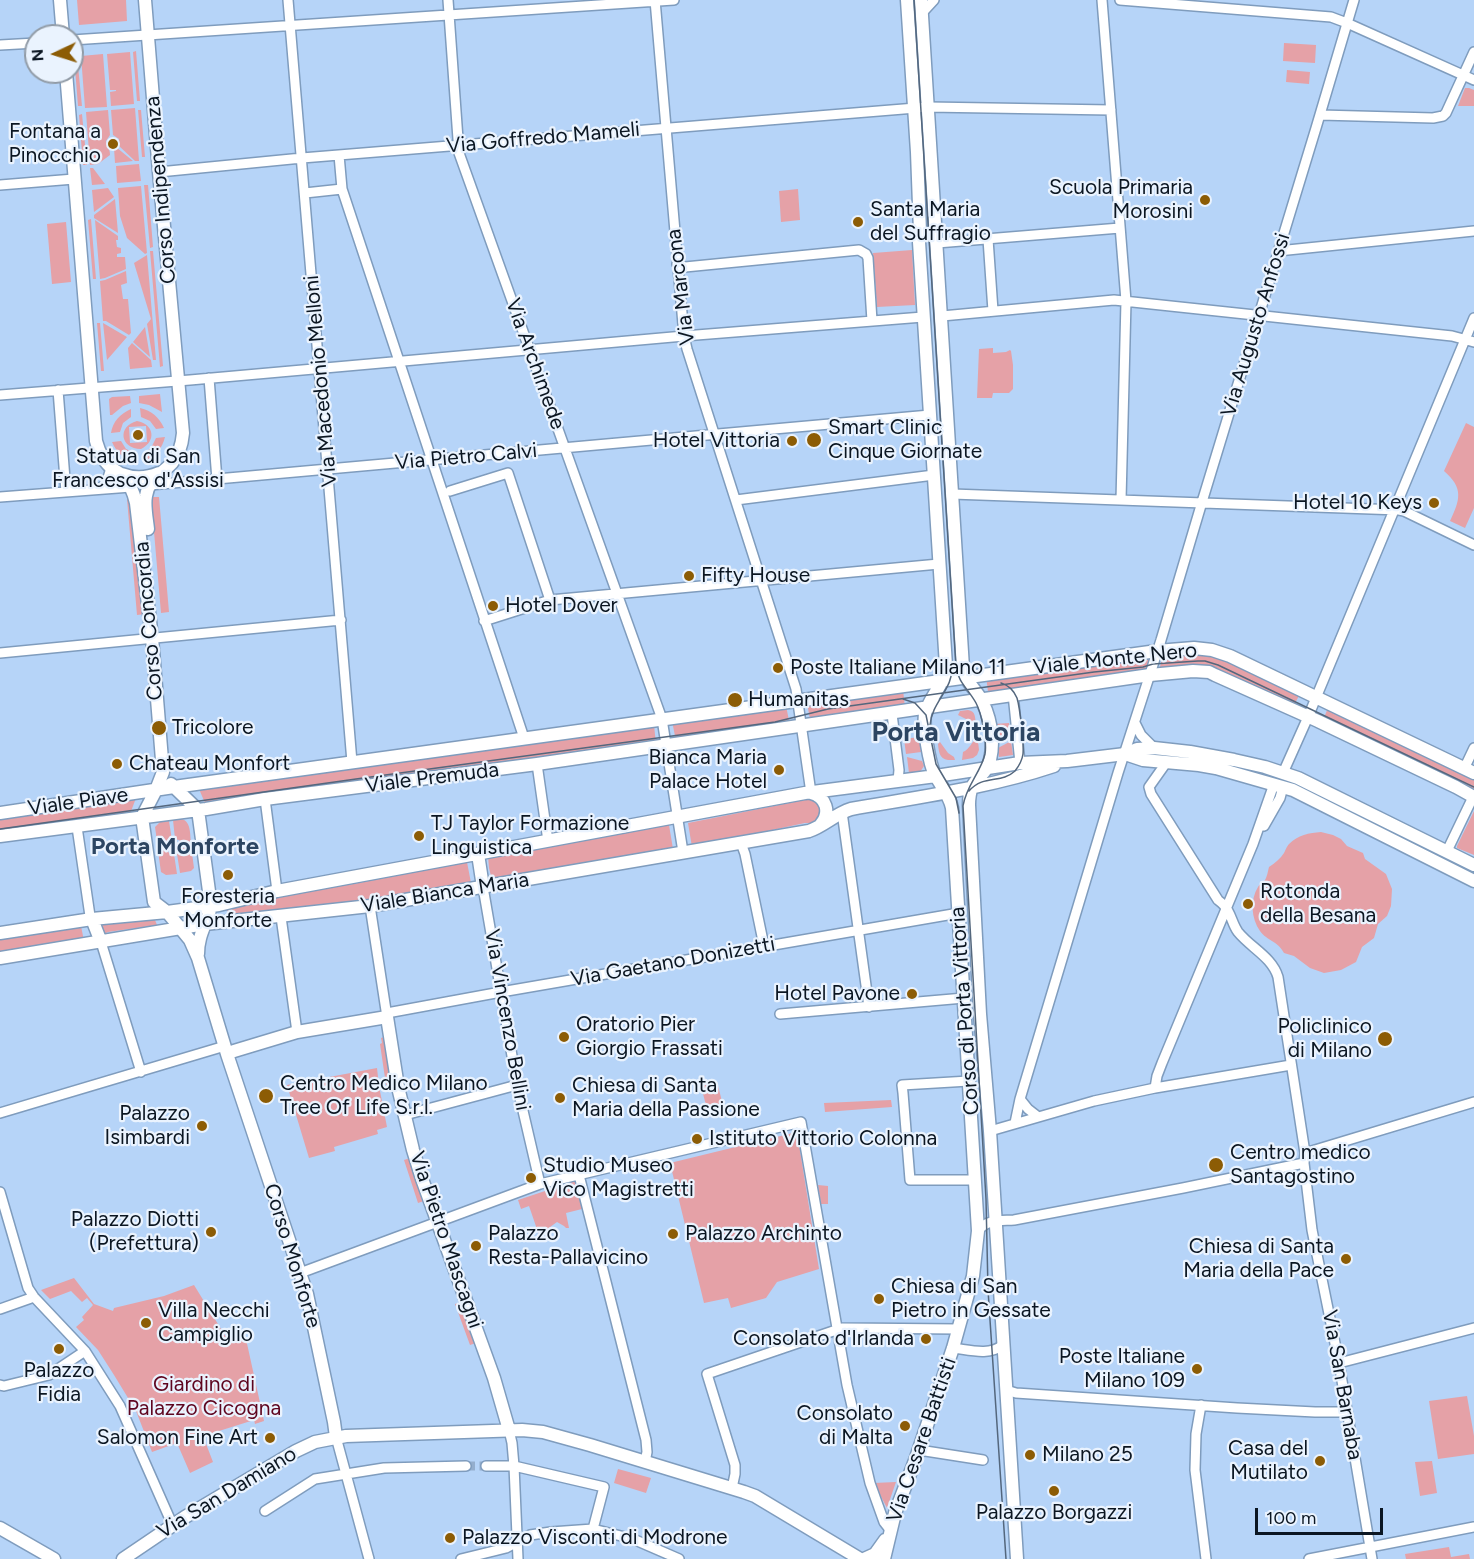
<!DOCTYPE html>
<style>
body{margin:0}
#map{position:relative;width:1474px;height:1559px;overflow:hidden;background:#b6d4f8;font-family:Figtree,sans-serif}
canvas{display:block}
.north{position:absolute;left:24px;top:24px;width:60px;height:60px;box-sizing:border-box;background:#eaf3fe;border:2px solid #919ba6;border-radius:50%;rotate:266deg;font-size:16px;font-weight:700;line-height:24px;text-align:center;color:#0b1622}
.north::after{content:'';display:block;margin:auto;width:21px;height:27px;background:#8c5c05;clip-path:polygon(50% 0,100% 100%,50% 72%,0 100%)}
.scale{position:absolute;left:1255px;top:1508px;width:128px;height:27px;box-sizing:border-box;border:3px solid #0b1622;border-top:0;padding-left:8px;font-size:18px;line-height:21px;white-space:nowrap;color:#0b1622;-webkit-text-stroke:4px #eaf3fe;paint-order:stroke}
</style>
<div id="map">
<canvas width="1474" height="1559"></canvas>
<div class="north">N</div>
<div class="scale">100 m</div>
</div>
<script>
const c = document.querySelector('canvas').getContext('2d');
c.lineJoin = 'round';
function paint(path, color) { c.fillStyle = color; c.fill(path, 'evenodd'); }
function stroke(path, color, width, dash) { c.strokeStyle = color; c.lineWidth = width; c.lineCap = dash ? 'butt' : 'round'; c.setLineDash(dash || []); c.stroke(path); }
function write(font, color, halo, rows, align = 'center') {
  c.font = font + ' Figtree,sans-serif'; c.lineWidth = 4.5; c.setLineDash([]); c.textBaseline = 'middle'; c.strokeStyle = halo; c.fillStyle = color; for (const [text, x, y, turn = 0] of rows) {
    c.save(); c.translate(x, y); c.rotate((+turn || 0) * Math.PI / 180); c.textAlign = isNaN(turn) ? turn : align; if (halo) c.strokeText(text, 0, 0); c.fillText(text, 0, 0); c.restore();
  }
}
paint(new Path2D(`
 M77,0h49l1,21 -48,4z
 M1284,43l32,2 -1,18 -32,-2z
 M136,51l4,50h-3l-4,-49z
 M130,52l4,52 -23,2 -1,-14 6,-1v-1h-6l-3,-36z
 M103,54l4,53 -22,1 -4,-52z
 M74,56h3l5,50h-4z
 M1287,70l23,2 -1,12 -23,-2z
 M1465,88h4l5,2v16h-16z
 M135,108l4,53h-4l-17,-16 1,-6 -6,-4 -2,-25z
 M108,110l2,25 -4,6c0,5 4,7 4,14l-12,9 -8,1 -4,-53z
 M138,110h3l4,47h-3z
 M82,114l5,51h-4l-4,-50z
 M116,147l17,14 -18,2 -1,-15z
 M139,164l2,17 -24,2 -1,-17z
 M90,168h3l12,16 -13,1z
 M144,185h4l5,62 -3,1z
 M141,186l6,67 -2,1 -18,-16 -7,-22 -2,-28z
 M108,188l6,9 -20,15 -2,-22z
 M798,189l2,31 -19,2 -2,-31z
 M115,199l3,34 -24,-15v-3z
 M91,219l5,60h-3l-5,-59z
 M95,220l23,16v4h-2l1,7 4,1v5l-4,1v3h8l1,12 -21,9 -5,1z
 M66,222l5,60 -19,2 -5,-60z
 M912,250l3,55 -38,2 -4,-54z
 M150,251h3l10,115 -3,1z
 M147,255l9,105h-3l-6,-36 4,-5 -17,-56z
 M126,271l1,12 -6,2 2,14h5l3,34 -2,2 -23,-14h-3l-3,-40 5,-1z
 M97,323h3l4,48h-3z
 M103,323l24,14 -20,23z
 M145,327l5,30 -17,-15z
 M132,343l19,17 1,7 -22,2 -2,-21z
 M993,348v5l13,-1 4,-2 1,1 2,14v24l-4,4h-16l-1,5h-15l2,-49z
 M160,394l2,18 -13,-7 -10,-2v-7z
 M130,396l1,7 -8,3 -11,9h-2l-1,-16 3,-2z
 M140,408c12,3 19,9 24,20l-8,1 -6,-8 -9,-4z
 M131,409v8l-8,6 -3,9 -9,1c2,-12 9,-19 20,-24z
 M137,421c17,3 20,20 4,28 -21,0 -24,-23 -4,-28zM146,426l1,16 -17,1 -1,-16z
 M1466,423l8,4v81l-9,20 -15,-7c10,-21 14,-33 -6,-50z
 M165,437c-3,12 -9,19 -21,24v-8l7,-5 5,-10z
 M121,441l5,8 9,4 1,9c-13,-3 -19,-9 -24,-20z
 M151,497h8l10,115 -8,1z
 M127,499h8l10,115 -8,1z
 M1186,652l31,4 83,38 -6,11 -70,-32 -65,-3 4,-14z
 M1150,657l-5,15 -157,20 -2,-16z
 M903,690l2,17 -95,12 -3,-16z
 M786,706l4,19 -114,16 -4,-20z
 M1328,708l146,69v15l-151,-72z
 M968,710c8,1 7,8 8,15l-1,2h-2l-5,-7 -10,-5 2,-4z
 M1009,723l2,15 -15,2 -2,-16z
 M654,725l2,19 -451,59 -6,-14z
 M919,737l2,15 -15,2 -2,-15z
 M976,739l2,2 1,9 -2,5 -4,3 -11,2 1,-8c7,-3 9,-11 13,-13z
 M1011,741l2,14 -14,2 -1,-9z
 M940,742l8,11 6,4 1,3c-14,1 -16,-4 -17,-16z
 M907,757l15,4 2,5 -4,6 -11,1z
 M136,798l-6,16 -130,17v-13z
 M809,799c6,0 9,4 12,9l-2,12 -5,3h-9l-113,24 -4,-24z
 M1474,811v44l-17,-7v-2z
 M182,819c9,3 8,15 9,24l-9,1 -3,-4 -4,-1 -2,-19z
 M169,821l3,19 -4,3 -1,3 -9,2 -3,-21 5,-5z
 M669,825l4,24 -181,31 -3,-12 -1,-12z
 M1321,832l12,3 8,4 6,7 16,7 2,6 21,15 6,15 -1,17 -4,10 -9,8 -4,14 -12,9 -6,15 -15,8 -17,3 -14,-5 -16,-12 -10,-3c-7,-13 -17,-12 -24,-22 -9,-13 -10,-31 -2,-44 5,-7 2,0 7,-7 2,-3 3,-9 4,-13 6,-4 11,-8 15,-14 2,-4 2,-5 5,-9 9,-9 20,-11 32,-12z
 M191,846l3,22 -3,3 -11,2 -3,-19 3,-2 2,-4z
 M167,850l2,3 5,1 3,20 -11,1 -5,-3 -3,-21z
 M467,862l4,21 -120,20 -63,9 -60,3 -1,-6 50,-12 68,-13 3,1z
 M155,920l2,5 -49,7 -4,2 -5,-10z
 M81,926l3,15 -84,11v-14z
 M384,1037l8,47 -6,1 -6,-41 2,-1 -1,-5z
 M377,1068l2,18 8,41 -10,3 1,4 -44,13 1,4 -26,7 -22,-73z
 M717,1082l8,31 -16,4 -8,-31z
 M891,1100l1,7 -67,5 -1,-9z
 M797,1132l22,137 -42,13 -11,16 -35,10 -3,-10 -24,5 -34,-140z
 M410,1158l14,43 -6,2 -14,-43z
 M575,1181l7,28 -16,4 3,15h-3l-2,-2 -7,-4 -18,13 -10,-29 -8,3 -3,-9z
 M818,1185l10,1v18h-7z
 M74,1278l20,26 19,7 1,-3 50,-12 30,-11 35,57 17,-3 18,82 -9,3 -1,-4 -51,16 10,26 -23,11 -13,-30 -25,9 -16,-41 -22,-36 -16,-25 -22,-23 8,-7 -2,-3 11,-12 -6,-7 -5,4 -11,-11 -21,8 -9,-9z
 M462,1302l14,41 -6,2 -15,-41z
 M1467,1396l7,40v18l-36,5 -9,-58z
 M1432,1461l5,32 -17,3 -5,-34z
 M618,1469l33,9 -5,15 -32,-10z
 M896,1482l-9,26 -13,-25z
 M1449,1547l2,10 18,-3 1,5h-64l-1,-5z`), '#e5a1a7');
stroke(new Path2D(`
 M466,1466h20`), '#94aecd', 9, [9, 4.5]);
const street = new Path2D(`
 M288,0l64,762
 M448,0l11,153 203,566 21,133
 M655,0l29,336 3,13 109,340 15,104
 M1102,0l24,301 -5,199
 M1120,0l211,17 16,6 127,57
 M922,13l12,-13
 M72,40l602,-40
 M0,45l36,-2
 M1320,115l113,3 10,-2 3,-3 28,-61
 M339,155l3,34 182,549
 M159,172l143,-14 626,-51 183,3
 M0,185l74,-6
 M305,193l37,-4
 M988,239l5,72
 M937,243l183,-15
 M1278,251l196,-20
 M677,264l8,3 174,-17 7,4 2,4 4,63
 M942,316l172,-16 338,36 22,6
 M209,378l8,102
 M58,390l8,102
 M0,395l190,-15 494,-44 239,-19
 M150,485l780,-70
 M99,489l7,-5 5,-16
 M450,491l58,-18 42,127
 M952,494l447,16 5,1 70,34
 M0,497l131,-10
 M736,500l198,-25
 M484,621l66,-21 389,-36
 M0,653l341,-33
 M1013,694l7,69
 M892,714l7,56 -1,11
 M1135,723l6,12 13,13
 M1166,763l-17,24 2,7 67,106c4,3 8,7 10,11 4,7 5,14 10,21 13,16 34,25 40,45l27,176 -1,10 8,67 27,133 33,196
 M537,764l11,77
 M1464,769l10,-21
 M1283,773l25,-56 166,-399
 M265,799l12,92
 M842,812l27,195
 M1264,826l16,-28 3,-11
 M77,827l13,89 2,3
 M741,843l4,11 19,92
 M1447,851l26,-54
 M483,887l34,198 23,99
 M370,906l17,111
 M281,917l16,115
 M101,942l40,130
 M387,1013l114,-21 458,-79
 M780,1014l184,-16
 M969,1081l-67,4 1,8 7,87h65
 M1155,1088l2,-12 5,-13 91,-219 21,-60
 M1020,1099l8,10 9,7
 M0,1113l225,-67
 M405,1115l112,-30
 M1015,1123l5,-24 98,-326 43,-133 41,-138 114,-374 38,-128
 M990,1131l104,-30 61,-13 136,-23
 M1305,1153l169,-51
 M579,1175l67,265 1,12 -2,10
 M0,1192l28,96 6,9 51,54 35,55 53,120
 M978,1231c8,-12 23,-10 36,-11l169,-32 121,-25
 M300,1273l240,-89 261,-62 46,263 23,98 14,39 7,9
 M0,1309l34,-12
 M953,1348c17,2 36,8 50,-3
 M1339,1363l135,-35
 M0,1385l4,1 45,-11 36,-24
 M1006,1390l10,3 221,15 78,4h32
 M1201,1405l-5,29 -1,36 11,89
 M509,1430l3,13 2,23 4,93
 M336,1437l33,122
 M919,1450l64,10
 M486,1466h28l90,21 -11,42
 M732,1488l3,-14v-9l-28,-91 135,-46 117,1
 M265,1511l50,-32 69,-11 82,-2
 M461,1559l45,-11 24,-13 21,-3 42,-3 40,10 46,20
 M1309,1559l165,-32`);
const secondary = new Path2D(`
 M60,0l3,36
 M145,0l14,172 24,261c-1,11 -4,22 -11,30 -11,12 -23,15 -26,33 -2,10 1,23 2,33
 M921,0l42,668c1,11 10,19 16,28 11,17 16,44 11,64 -2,12 -13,17 -18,27 -2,5 -3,12 -3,18l11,209 10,117 27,428
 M66,72l30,369c3,11 7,21 17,28 4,3 8,4 11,8 6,7 10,17 12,26l16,135 11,134 -7,18 -14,27 12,85 13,10 23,28 8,18 29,96 80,240 27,128 2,15
 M122,474c13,5 25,4 37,-1
 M1125,754l18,6 56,5 17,3 77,22 181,91
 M171,784l27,26 13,96c-4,18 -13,28 -13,48
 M811,793c15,4 20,19 10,31
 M0,813l174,-26 983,-136 37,-3 18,2 18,6 244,117
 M0,836l206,-27 59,-10 272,-35 613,-89 43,-4 16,1 6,3 103,46 138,66 18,10
 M478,854l5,33
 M92,919l9,23
 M0,933l92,-14 75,-7 52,-7 58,-14 528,-98 131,-17 84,-13 47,-2 58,-7 12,-5 17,-1 36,4 44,8 31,7 33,11 176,87
 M0,958l205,-34 165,-18 439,-75c15,-5 26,-17 42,-22 68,-12 137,-21 203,-43
 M227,1054l7,-3 63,-19 90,-15 11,70 15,63 9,29 72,199 15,52
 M0,1528l54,31
 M123,1559l62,-42 111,-66 19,-9 31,-6 176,-6 21,2 47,13 154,47 11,4 105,63
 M864,1559l11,-5 10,-14
 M884,1559l11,-46 21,-55 37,-110 20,-72 5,-45 -26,-423c-2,-12 -11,-22 -17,-33 -6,-12 -12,-49 -10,-61 4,-17 20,-29 21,-48l-27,-424 1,-10 -3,-80 -10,-152`);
stroke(street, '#7f9cbd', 12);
stroke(secondary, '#7f9cbd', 15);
stroke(street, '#fff', 9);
stroke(secondary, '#fff', 12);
stroke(new Path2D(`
 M914,0l42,667c2,15 13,23 20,36 6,11 11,40 9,51 -4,18 -19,32 -22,52l23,393 2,91 18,269
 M903,699l12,4 11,12 10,49 20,34 3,15
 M930,725c2,-24 24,-36 22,-60
 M969,791c15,-17 32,-7 46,-20 4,-5 7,-10 8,-17 1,-10 -3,-46 -6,-56 -3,-7 -9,-13 -16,-15
 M0,829l356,-50 419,-57 53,-13 266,-37 49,-5 10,-3 45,-3h7l13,4 256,122`), '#54677d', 1.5);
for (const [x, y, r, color] of [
 [113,144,6,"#8c5c05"],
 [1205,200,6,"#8c5c05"],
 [858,222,6,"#8c5c05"],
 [138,435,6,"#8c5c05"],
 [814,440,8,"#8c5c05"],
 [792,441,6,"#8c5c05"],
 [1434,503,6,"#8c5c05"],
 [689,576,6,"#8c5c05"],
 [493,606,6,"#8c5c05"],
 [778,668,6,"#8c5c05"],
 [735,700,8,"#8c5c05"],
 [159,728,8,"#8c5c05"],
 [117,764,6,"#8c5c05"],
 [779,770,6,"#8c5c05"],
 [419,836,6,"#8c5c05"],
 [228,875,6,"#8c5c05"],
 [1248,904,6,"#8c5c05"],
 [912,994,6,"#8c5c05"],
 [564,1037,6,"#8c5c05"],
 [1385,1039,8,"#8c5c05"],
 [266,1096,8,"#8c5c05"],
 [560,1098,6,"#8c5c05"],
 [202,1126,6,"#8c5c05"],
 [697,1139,6,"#8c5c05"],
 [1216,1165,8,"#8c5c05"],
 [531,1178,6,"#8c5c05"],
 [211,1232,6,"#8c5c05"],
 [673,1234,6,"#8c5c05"],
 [476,1246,6,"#8c5c05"],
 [1346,1259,6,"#8c5c05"],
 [879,1299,6,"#8c5c05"],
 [146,1323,6,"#8c5c05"],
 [926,1339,6,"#8c5c05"],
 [59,1349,6,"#8c5c05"],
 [1197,1369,6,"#8c5c05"],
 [905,1426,6,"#8c5c05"],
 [270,1438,6,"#8c5c05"],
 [1030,1455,6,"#8c5c05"],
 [1320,1461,6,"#8c5c05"],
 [1054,1491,6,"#8c5c05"],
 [450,1538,6,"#8c5c05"]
]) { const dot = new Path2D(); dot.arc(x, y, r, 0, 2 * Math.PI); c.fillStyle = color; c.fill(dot); stroke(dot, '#eaf3fe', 2); }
write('21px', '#0b1622', '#eaf3fe', [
 ["Fontana a",101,132,"right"],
 ["Pinocchio",101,156,"right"],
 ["Scuola Primaria",1193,188,"right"],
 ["Morosini",1193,212,"right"],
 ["Santa Maria",870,210],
 ["del Suffragio",870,234],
 ["Smart Clinic",828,428],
 ["Cinque Giornate",828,452],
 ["Hotel Vittoria",780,441,"right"],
 ["Statua di San",138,457,"center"],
 ["Francesco d'Assisi",138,481,"center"],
 ["Hotel 10 Keys",1422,503,"right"],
 ["Fifty House",701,576],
 ["Hotel Dover",505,606],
 ["Poste Italiane Milano 11",790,668],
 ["Humanitas",748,700],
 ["Tricolore",172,728],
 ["Bianca Maria",767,758,"right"],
 ["Palace Hotel",767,782,"right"],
 ["Chateau Monfort",129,764],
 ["TJ Taylor Formazione",431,824],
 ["Linguistica",431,848],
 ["Rotonda",1260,892],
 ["della Besana",1260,916],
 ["Foresteria",228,897,"center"],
 ["Monforte",228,921,"center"],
 ["Hotel Pavone",900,994,"right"],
 ["Oratorio Pier",576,1025],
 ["Giorgio Frassati",576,1049],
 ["Policlinico",1372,1027,"right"],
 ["di Milano",1372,1051,"right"],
 ["Centro Medico Milano",280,1084],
 ["Tree Of Life S.r.l.",280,1108],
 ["Chiesa di Santa",572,1086],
 ["Maria della Passione",572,1110],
 ["Palazzo",190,1114,"right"],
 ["Isimbardi",190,1138,"right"],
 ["Istituto Vittorio Colonna",709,1139],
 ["Centro medico",1230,1153],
 ["Santagostino",1230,1177],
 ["Studio Museo",543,1166],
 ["Vico Magistretti",543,1190],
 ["Palazzo Diotti",199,1220,"right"],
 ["(Prefettura)",199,1244,"right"],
 ["Palazzo",488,1234],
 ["Resta-Pallavicino",488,1258],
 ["Palazzo Archinto",685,1234],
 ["Chiesa di Santa",1334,1247,"right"],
 ["Maria della Pace",1334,1271,"right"],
 ["Chiesa di San",891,1287],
 ["Pietro in Gessate",891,1311],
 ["Villa Necchi",158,1311],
 ["Campiglio",158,1335],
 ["Consolato d'Irlanda",914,1339,"right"],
 ["Poste Italiane",1185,1357,"right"],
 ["Milano 109",1185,1381,"right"],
 ["Palazzo",59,1371,"center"],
 ["Fidia",59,1395,"center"],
 ["Consolato",893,1414,"right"],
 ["di Malta",893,1438,"right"],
 ["Salomon Fine Art",258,1438,"right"],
 ["Casa del",1308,1449,"right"],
 ["Mutilato",1308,1473,"right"],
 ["Milano 25",1042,1455],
 ["Palazzo Borgazzi",1054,1513,"center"],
 ["Palazzo Visconti di Modrone",462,1538]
], 'left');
write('21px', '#0b1622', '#eaf3fe', [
 ["Via Goffredo Mameli",543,138,-5],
 ["Corso Indipendenza",161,190,-95],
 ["Via Marcona",681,287,-97],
 ["Via Augusto Anfossi",1256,325,-73],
 ["Via Archimede",535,364,70],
 ["Via Macedonio Melloni",321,381,-95],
 ["Via Pietro Calvi",466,457,-5],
 ["Corso Concordia",149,621,-95],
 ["Viale Monte Nero",1115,659,-6],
 ["Viale Premuda",432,778,-7],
 ["Viale Piave",78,802,-8],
 ["Viale Bianca Maria",445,893,-9],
 ["Via Gaetano Donizetti",673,962,-10],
 ["Corso di Porta Vittoria",965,1011,-94],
 ["Via Vincenzo Bellini",507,1020,80],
 ["Via Pietro Mascagni",446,1240,71],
 ["Corso Monforte",292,1256,73],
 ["Via San Barnaba",1342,1385,80],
 ["Via Cesare Battisti",922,1440,-71],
 ["Via San Damiano",227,1493,-31]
]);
write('21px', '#5e051f', '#eaf3fe', [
 ["Giardino di",204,1385],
 ["Palazzo Cicogna",204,1409]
]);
write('bold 24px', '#2c4562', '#eaf3fe', [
 ["Porta Monforte",175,847]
]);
write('bold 27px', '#2c4562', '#eaf3fe', [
 ["Porta Vittoria",956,733]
]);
</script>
